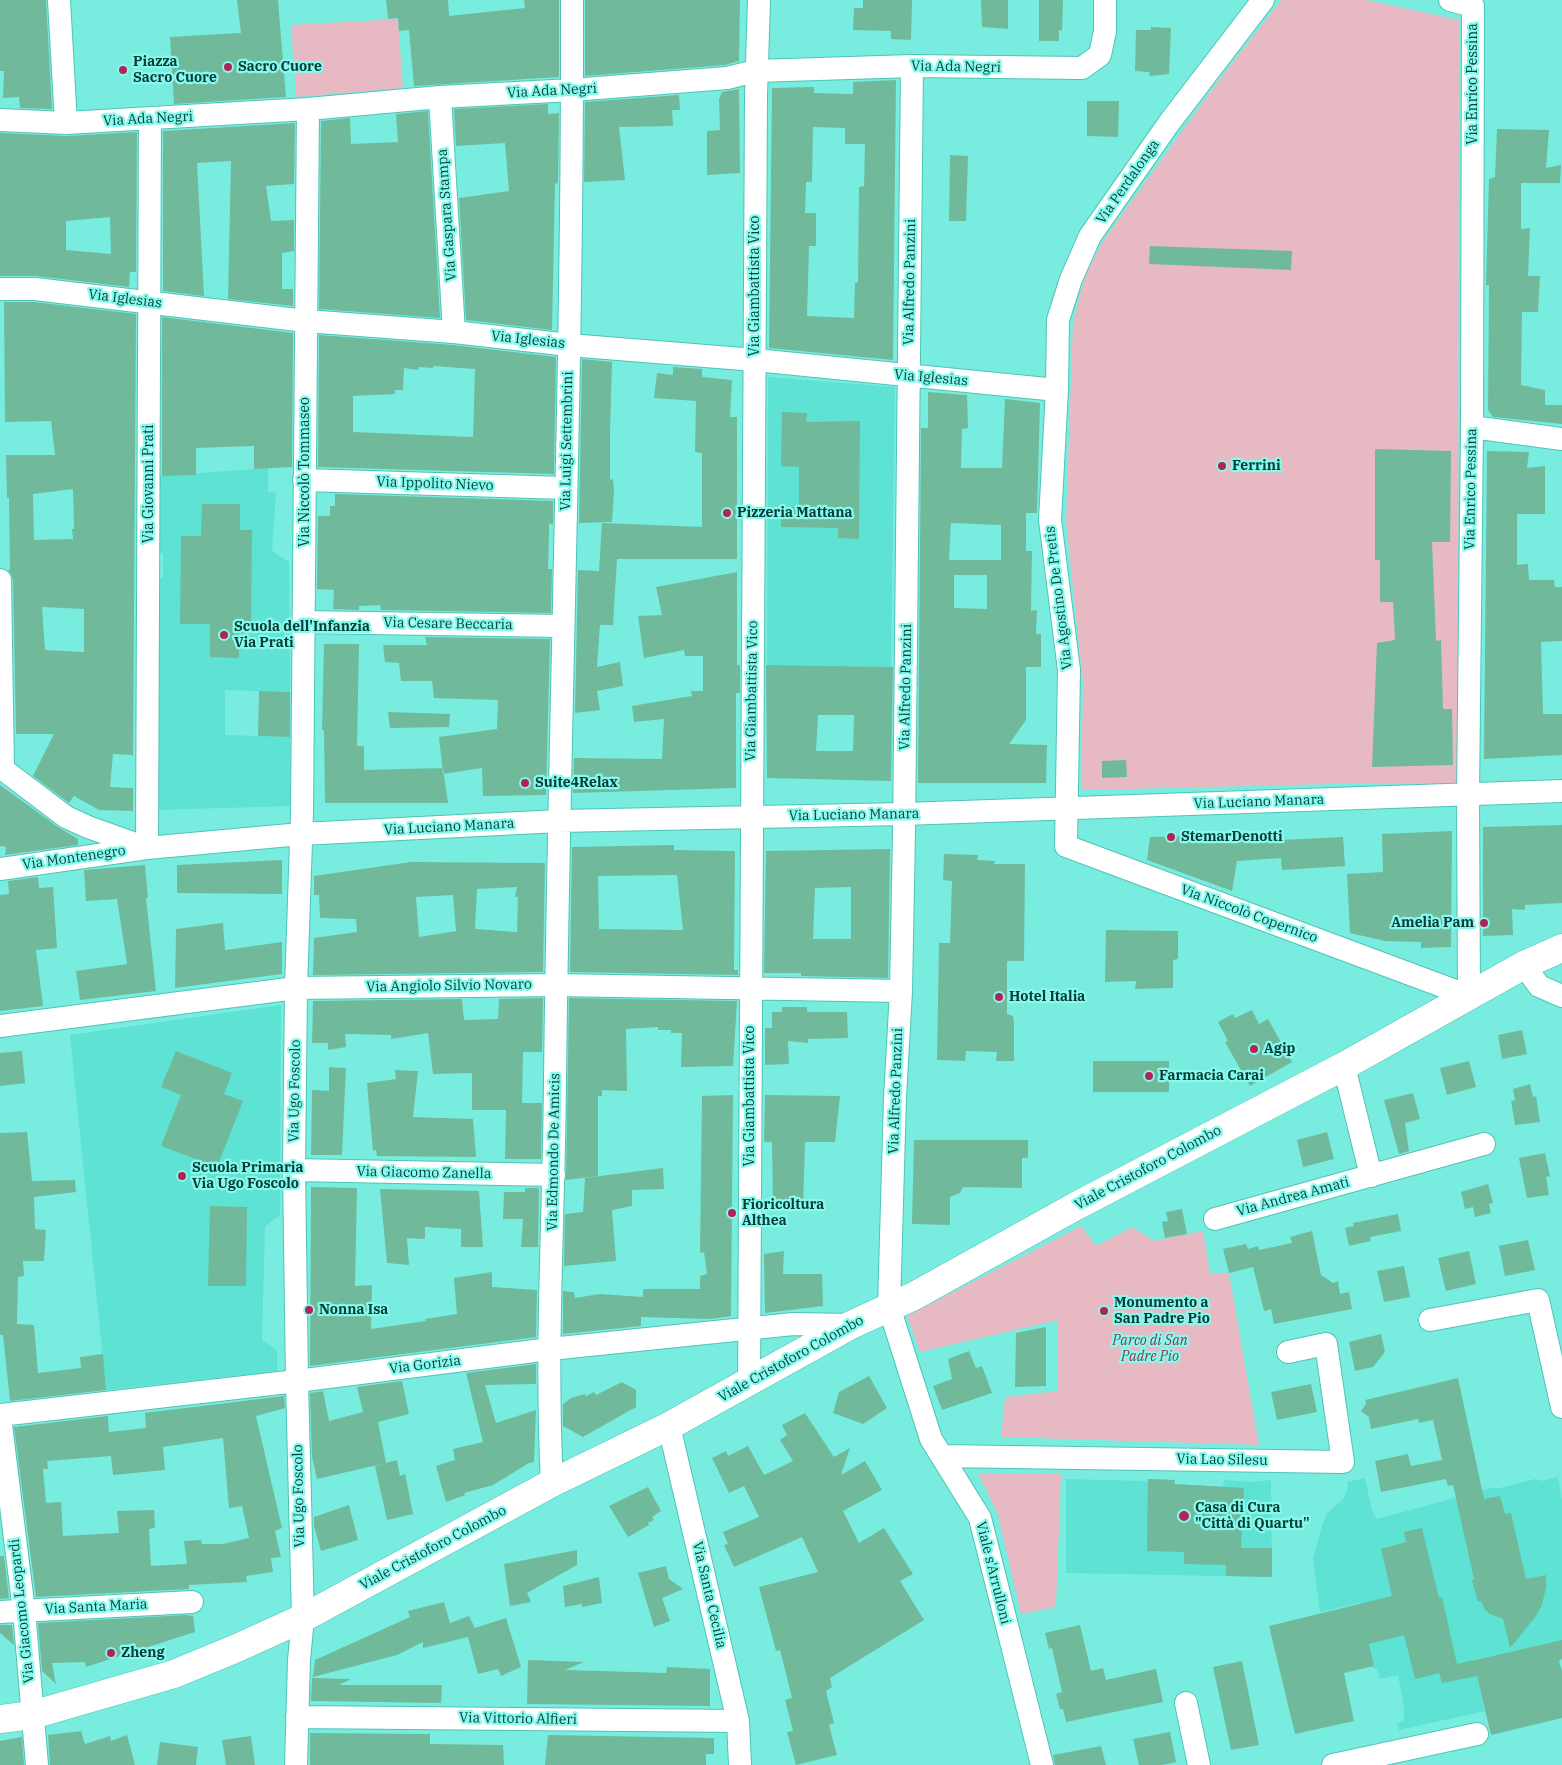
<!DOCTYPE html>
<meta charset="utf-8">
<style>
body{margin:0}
canvas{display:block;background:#79ece0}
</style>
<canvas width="1562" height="1765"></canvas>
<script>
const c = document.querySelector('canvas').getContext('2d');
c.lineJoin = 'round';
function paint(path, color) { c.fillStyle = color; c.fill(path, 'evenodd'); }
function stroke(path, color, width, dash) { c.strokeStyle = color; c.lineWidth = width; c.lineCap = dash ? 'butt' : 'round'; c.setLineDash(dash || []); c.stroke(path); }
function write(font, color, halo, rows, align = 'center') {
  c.font = font + ' "IBM Plex Serif",serif'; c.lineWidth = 4.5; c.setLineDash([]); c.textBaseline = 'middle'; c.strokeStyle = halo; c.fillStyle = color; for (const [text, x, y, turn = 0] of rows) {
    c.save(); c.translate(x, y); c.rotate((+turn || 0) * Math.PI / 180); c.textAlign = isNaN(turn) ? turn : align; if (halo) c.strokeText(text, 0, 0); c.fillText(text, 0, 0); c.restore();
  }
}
paint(new Path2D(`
 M768,377l127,10 -4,280 -124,-2z
 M268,468v24l8,1 -4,58 17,11 1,130 -65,-2v45l65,2v69l-132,4v-230l5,-2v-25h-5l2,-77z
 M281,1005l-1,210 -15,12 -3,113 15,10v21l-171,19 -36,-355z
 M1558,1477l4,25v138l-89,20 12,51 -86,19 -2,-6 7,-4v-12l-6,-33 -18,4 -3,-11 -4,1 -13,-66 -40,9 -7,-53 10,-36 4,-9 17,-16 4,-10 -1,-6 18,-4 7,33 5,8 118,-32 1,2 39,-10 8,2z
 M1066,1479l81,2 1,-2 27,1v4l48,3 1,-7 30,2 17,-2 1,97 -206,-4z`), '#5de2d4');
paint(new Path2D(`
 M1281,0h86l92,20 -1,763h-81l-296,7 2,-107 -17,-161 7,-200 12,-46 18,-35 110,-153z
 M398,19l5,69 -107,9 -5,-72z
 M1081,1226l15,20 36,-19 22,14 49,-10 7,42h19l30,172 -258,-8 4,-40 53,-6v-71l-138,32 -13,-36z
 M978,1473l83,1 -5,133 -35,7 -23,-99z`), '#e7b9c2');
paint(new Path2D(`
 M0,0h46l6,109 -32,-1 -1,-11 -16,1 1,-27h-4z
 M237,0h41l8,97 -112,7 -4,-67 71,-4z
 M386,0h62l1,16 76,-8 -1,-8h35v77l-145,9 -5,-56 -10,1 -1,-13 -10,1z
 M585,0h155l-1,61 -14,4 -140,11z
 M863,0h49l-1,40 -20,-1v-8l-38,-1 1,-22h9z
 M981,0h27v29l-26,-2z
 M1039,0h24l-1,31 -3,-1v11h-20z
 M1151,27l20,1 -2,46 -19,2 -1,-4 -14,-1 1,-41h15z
 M896,80l-3,280 -124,-12 3,-260 42,-1v6l39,1v-12zM813,127l32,1v16h20l-1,42 -5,1 -1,95 -3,1 -1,35 -47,-2 2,-70h7v-33h-11l1,-31h6z
 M739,89l1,84 -33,2v-44l13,-1 -1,-31 3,-7z
 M679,95l1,15h-8l1,16 -54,1 6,53 -41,2 1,-80z
 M1087,101h32l-1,36 -31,-1z
 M548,104v10l11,-1 -1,70 -3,1 -3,146 -86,-10 -7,-122 50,-7 -4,-48 -49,3 -2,-37z
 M428,111l12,207 -121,-9 2,-188 29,-3 1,26 47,-2 -2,-28z
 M295,123l-1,61 -28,2 5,35 23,-1v31l-12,2v36h11v17l-65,-7 3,-138 -34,2 7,133 -41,-5v-160z
 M1497,129l52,1 -3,38 15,-3 -1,18h-39v46l9,-1 -2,48h12l-2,36h-16l-1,73 24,5v15h17v19l-69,-7 -5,-7 1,-125h-3l3,-106 6,-2z
 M137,132l-1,140h-6l-1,15 -93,-11h-36v-143l67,3zM110,217l1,37 -45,-4v-29z
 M950,155l18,1 -2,65h-17z
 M1150,246l142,5 -1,19 -142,-6z
 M4,302h30l102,12 -3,441 -20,-1 -3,33 23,1v23l-34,-1 -25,-14 -5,7 -36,-27 21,-42h-38l-3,-154 -2,-6 -3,-4h2l-1,-72h-2l-1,-43h49l-4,-34 -46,1zM73,489l1,40h-2l1,10 -39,1 -1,-46zM42,607l42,2v43l-39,-2z
 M162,317l131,16 -1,134 -38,2v-23l-58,2v27l-34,1z
 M319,335l134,10 103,12 -2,117 -236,-7zM433,366l42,3 -2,68 -120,-5v-36l42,-2v-4h8l1,-22 14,2 1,-3 14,1z
 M582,359l30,3 -2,71v47l3,-1 1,12 -2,31 -33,1z
 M673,367l29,2v8l30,3 -2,37h7v142h-120l-4,66h-13l-3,42 23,-5 3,24 -26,5 3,19 -25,3 3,-143 21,1 3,-48 100,4v-74l-7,-1 1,-51 -42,-3 3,-25 16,2z
 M928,392l39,3 1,33 -6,1 -1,39h41l3,-69 35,4 -3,110h-11v38h6l-1,60 6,-1 -1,24h5v33h-15v53l-17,24 38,1 -1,38h-128l3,-355h7zM951,523l50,2v35h-52zM954,575h33v34l-33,-1z
 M782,412l25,1 -1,9 54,-1 -1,118 -21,-1v-10l-57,-1v-20h18v-40l-18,-1z
 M1375,449l76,2 -1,91h-18l4,99 5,-1 2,69h9l1,56 -81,2 5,-124 18,-3 -2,-38h-13v-42h-5z
 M1487,451l42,1 -2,16 18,-2v48h-28v51l11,-1 1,16h25l1,7h7v54l-21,1 2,72h19v41l-78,4z
 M335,494l218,7v23h-4v8l-1,37h4l-1,44 -170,-3 -1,-5 -21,1v4l-26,-1 1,-19 -17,-1 1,-73h12v-10h5z
 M202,504h38v26h12l-1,102 -12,1v25l-29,-1v-33h-30l1,-88h20z
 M737,572v93h3v28h-4v95l-163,5 1,-35 88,1 2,-40 -30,3 -2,-16 47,-8 13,-2 -1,-5h12v-35h-18l-1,-6 -40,8 -6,-42 24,-1 -6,-28z
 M425,637l125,2 -4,156 -63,1 -1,-28 -39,6 -4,-37 58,-8 1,-29 -64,-2 -2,-17h-31l-2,-18 -14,-1 -2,-17h44z
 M324,644h35l-2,102h7v24l79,-2 5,35h-123l-1,-73h-2z
 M766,665l127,2 -2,114 -124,-3zM818,715h36l-1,36h-37z
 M259,691l31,1v45l-32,-1z
 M388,712l62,2 -1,13 -59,1z
 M1126,760l1,17 -25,1v-17z
 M0,785l58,42 20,12v6l-73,10 1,-8 -6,-1z
 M1562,825v78l-37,2v5l-13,-1 1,26 -30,1v-109z
 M1452,831l-1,116 -30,1v-6l-36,-1 -35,-8 -3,-59 36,-2 -1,-38z
 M1279,833l1,7 63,-3 2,29 -63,4 -1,-12 -44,3 -5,30 -85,-31 3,-23z
 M674,845v5l61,1 -1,119h4v5l-168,-3 2,-125zM677,875l6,55 -84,-1 -1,-53z
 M890,849l-2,129 -87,-2v-3h-37l2,-122zM851,887v52h-38l2,-51z
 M944,854l34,1 -1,5 18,1 -1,3h31l-1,97h-17v53l6,2 1,6v39h-18l1,-9 -31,-1 -1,10 -28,-1 2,-117h11l2,-62 -9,-1z
 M282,860v34l-105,-1v-28z
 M411,862l134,1 -2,109 -230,3 1,-37 43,-6 -1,-13 -36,-1 -1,-23h-5v-19zM517,887l-2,10h3l-1,35 -42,-3 2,-40zM453,895l3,36 -37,6 -3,-40z
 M145,865l3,33h-2l10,93 -76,9 -4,-29 51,-7 -10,-65 -31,2 -2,-31z
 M38,877l1,11 14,-1 4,61 -21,2 7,56 -43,5v-116l9,-1 -1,-13z
 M223,923l2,27 57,-8v32l-107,14 1,-59z
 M1106,930l72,1v28l-5,1v28l-38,1 1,-8 -31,1z
 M543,998l-1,54h-19l-1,51h20l-1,56h-36l1,-49h-34v-37l-39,1 -5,-41 -37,6v-4l-46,-1 1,13 -18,3v-7h-16l1,-42 149,-2 2,21 34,-1 1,-20z
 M569,998l168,3 -4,65 -52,1 1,-34h-11v-3h-13v-3l-32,2 1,62 -25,-1v6h-4v80l-32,4z
 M782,1007h25v5h40l1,26 -40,1v4l-20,-2 1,23 -24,1v-37h7v-16h10z
 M1252,1010l7,14 9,-5 24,43 -42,24 -25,-44 3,-1 -10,-19 15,-8 2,4z
 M1522,1030l5,24 -25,5 -4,-24z
 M22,1051l3,32 -25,3v-33z
 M176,1051l56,22 -8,21 19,7 -26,66 -56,-21 20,-51 -20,-8z
 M1093,1061h76v31h-76z
 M1469,1061l7,26 -29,8 -7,-27z
 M329,1067l17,1 -4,87h-31l1,-65 17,1z
 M395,1070l23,1 -5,46 60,2 3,38 -99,-1 -1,-6 -3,1 -6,-68 29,-4z
 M1530,1084l3,13 3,-1 4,26 -25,3 -4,-24 4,-1 -2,-11z
 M1413,1093l7,26 -15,4 4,28 -10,3 -15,-54z
 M733,1095l-2,221 -20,3 -70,-2v9l-78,8v-43l11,1 1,6 25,-4 43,3v-8h57v-13l7,-2 -3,-22 -4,1 2,-157z
 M765,1095l75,1 -5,46h-30l-2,67 -30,-2 -1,-65h-8z
 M27,1132l5,49 43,-1 1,12 -42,5 1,32 11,1 -2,31h-21l1,15 -6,1 -1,47 17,1 4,48 43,-5 -1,-11 23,-3 3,36 -96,11 -7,-66h-3v-202z
 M1327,1132l7,27 -31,8 -6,-27z
 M914,1140h114v18h-6v30l-59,-1 -3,6 -10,4v28l-38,-1z
 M1545,1153l5,23 -4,1 3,18 -22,3 -8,-40z
 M663,1168l1,21 -32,1v16l-20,4 4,51 -52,5 1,-52 18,-2 2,-34z
 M1488,1184l5,19 -4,1 2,9 -16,4 -2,-10 -8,2 -4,-17z
 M311,1187l46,1 -2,98 17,-1 -1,44 55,-8 -1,-2 32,-5 -3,-36 38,-6v15l45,3 -1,47 -226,29z
 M525,1188h14l-1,59h-17l2,-28h-20l1,-27h21z
 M380,1189l99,2 4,56h-22v-18l-36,-2v12l-18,-1 2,27 -22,-2z
 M210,1206l37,1 -1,79h-38z
 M1182,1209l5,25 -22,4 -3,-16 6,-1 -2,-9z
 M1398,1214l3,17 -31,6 1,4 -22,5 -4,-18 9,-2 -1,-3z
 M1312,1231l9,44 12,8 5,-2 2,13 9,-2 3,17 -78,15 -3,-15 -7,2 -11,-44 -24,6 -6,-24 23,-5 2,5 10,-3 1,4 33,-7 -2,-6z
 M1528,1240l7,30 -30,6 -6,-30z
 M784,1251l-1,23h39l1,32 -58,7 -1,-59z
 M1469,1251l7,33 -30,7 -8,-33z
 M1404,1266l6,31 -26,5 -7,-31z
 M1046,1327v59l-31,1 1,-54z
 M1381,1334l4,18 -12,15 -18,4 -6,-29z
 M969,1351l7,17 6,-2 10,27 -50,17 -9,-24 19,-7 -4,-20z
 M536,1364v20l-51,1 11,38 40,-13 -2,52 -5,1 -36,22 -29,8 1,2 -19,7 -10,-36 19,-6 -2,-11 30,-7 -17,-69z
 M869,1376l18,32 -24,16 -30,-11 6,-21z
 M1458,1378l26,121 16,-3 5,18 6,-1 15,66 20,-4v12l-4,18 -6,11 -26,32 -7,-29 -13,-5 -5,-4 -4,-9 -3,1 -6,-22 2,-1 -21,-94 -5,1 -2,-7 -65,13 -6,-31 33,-7 3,12 31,-6 -9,-40 -14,3 -1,-4 -47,10 -2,-12 -8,-6 5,-7 -1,-4z
 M402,1381l7,33 -31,8 8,41 -69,16 -5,-22 -2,-64 13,-2 6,30 34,-9 -6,-25z
 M622,1382l14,8v17l-53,30 -20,-11v-22l8,-6 14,-4 1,2 8,-4 2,3z
 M1311,1384l6,28 -40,8 -6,-28z
 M284,1396l1,12 -29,8 26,112 -7,3 6,26 -10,1 2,14 -27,4 1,6 -58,3v4l-153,8 -22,-170 94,-11 1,16 37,-4 -1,-15zM223,1438l6,70 13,-2 7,32 -26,6h-21l-1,-4 -17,1 3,23 -36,2 -2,-37 6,-1 -1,-18 -37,1 2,22 -56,3 -2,-34 -15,1 -3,-34h5l-1,-8 64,-5 2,19 52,-5 -2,-23z
 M805,1413l29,44 16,-9 -9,27 24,-14 17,29 -39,21 16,32 25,-15 29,46 -13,7 24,39 -94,58 2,9 -6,4 8,32 -5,2 8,30 -41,10 -9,-33 6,-1 -8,-31 7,-2 -12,-48 -4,1 -17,-64 59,-15 -16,-35 -68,30 -10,-22 4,-1 -5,-12 36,-15 -15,-31 -15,7 -17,-35 14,-7 2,5 20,-10 16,29 29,-14 -13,-21 7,-5 -5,-10z
 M397,1460l3,16 5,-2 8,40 -26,6 -12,-54z
 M1148,1479l27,1 -1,4 70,4 -3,60h31v29l-46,-1v-11l-42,-1v-12l-37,-1z
 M648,1487l13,24 -9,6 2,3 -6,3 1,2 -21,12 -19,-31z
 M349,1505l9,35 -37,11 -7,-25v-9z
 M1422,1528l17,70 3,-1 15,67 105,-24v19l-3,2 3,10v47l-71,17 -14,-59 -35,7 -3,-10 -24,6 -11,-44 -35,9 5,22 -30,7 10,48 -59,13 -26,-108 123,-30 -11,-47 25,-7 -2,-10z
 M577,1550v15l-50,28 4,9 -21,4 -6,-42z
 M0,1556h4l5,42 -9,1z
 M666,1566l3,13 14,10 -21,9 8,23 -16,6 -16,-54z
 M599,1577l3,26 -20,4v-3l-17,3 -2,-21z
 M444,1602l6,21 19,-7 6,12 31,-10 15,49 -20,9 -3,-7 -20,5 -10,-37 -45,11v-6l-26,13 -84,22 2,-17 95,-43 -2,-6z
 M186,1615l7,1 2,16 -109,35 -1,-5 -33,1 4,21 -14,-13 -4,-48z
 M0,1625h12l2,20 -14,-12z
 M1080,1625l11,46 12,-3 3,12 50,-11 7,33 -97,20 -3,-13h-3l-4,-15 6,-2 -10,-44 -3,1 -4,-16z
 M528,1660l56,2 -19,8 101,3 1,-6 43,2v37l-183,-2z
 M1242,1661l17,84 -28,5 -18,-83z
 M312,1678l39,1 -12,6h103l-1,18 -130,-2z
 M81,1731l4,13 25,-8 1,5 16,-6 8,30h-85l-2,-30z
 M1170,1732l6,30 -14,3h-23l-6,-26z
 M310,1733l120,1v10l73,1 1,20h-194z
 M548,1735l166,3v16h-8v11h-161z
 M251,1736l4,29h-29l-4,-25z
 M22,1737l2,28h-24v-24z
 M160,1742l38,5 -2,18h-39z
 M1101,1746l5,19h-51l-2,-10z`), '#70ba9b');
const minor = new Path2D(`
 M59,0l7,123
 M1263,0l-94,123 -79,113 -19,43 -13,41 -1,70 -7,130 19,150 -3,176 403,150 -1,-200 4,-369 1,-421 -23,-6
 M912,66l-8,766 -3,159 -6,107 -6,209 42,132 49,79 62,247
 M440,97l14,235
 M0,120l66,3 242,-14 132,-12 132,-7 155,-12 29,-7 156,-5 170,2 18,-13 5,-24v-31
 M0,289h35l271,32 148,11 115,13 186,15 302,30
 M1472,427l90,12
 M304,480l262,8
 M0,580l3,190
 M303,622l260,4
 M0,767l66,50 22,10 56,20
 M147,848l3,-729
 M0,869l147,-21 154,-14 258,-13 345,-7 658,-23
 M1524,965l15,21 23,10
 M0,1026l296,-38 260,-3 345,6
 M1344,1066l27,110
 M294,1170l260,5
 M1215,1219l269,-75
 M1430,1320l108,-20 24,107
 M749,1382l7,-1286 3,-96
 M0,1415l297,-34 253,-32 243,-25 58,1
 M0,1417l24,194 13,154
 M669,1426l69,295 2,44
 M944,1456l399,6 -17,-118 -38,8
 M552,1483c-7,-134 2,-268 3,-402 4,-361 18,-721 17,-1081
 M0,1612l192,-10
 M1186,1703l13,62
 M297,1717l441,4
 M296,1765l3,-105 4,-42 -6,-237 -3,-211 2,-182 6,-176 6,-703
 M1333,1765l144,-31`);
const major = new Path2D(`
 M0,1719l32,-4 142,-41 63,-26 66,-30 249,-135 117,-57 182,-101 63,-29 162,-90 268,-140 180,-101 38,-17`);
stroke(minor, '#4dc4b8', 24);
stroke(major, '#4dc4b8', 29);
stroke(minor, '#fff', 22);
stroke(major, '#fff', 28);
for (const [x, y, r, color] of [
 [228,67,5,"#b22356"],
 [123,70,5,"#b22356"],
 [1222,466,5,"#b22356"],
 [727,513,5,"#b22356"],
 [224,635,5,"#b22356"],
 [525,783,5,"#b22356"],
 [1171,837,5,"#b22356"],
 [1484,923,5,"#b22356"],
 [999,997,5,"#b22356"],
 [1254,1049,5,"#b22356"],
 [1149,1076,5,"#b22356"],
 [182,1176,5,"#b22356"],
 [732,1213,5,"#b22356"],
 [309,1310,5,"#b22356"],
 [1104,1311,5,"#b22356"],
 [1184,1516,6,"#b22356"],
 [111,1653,5,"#b22356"]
]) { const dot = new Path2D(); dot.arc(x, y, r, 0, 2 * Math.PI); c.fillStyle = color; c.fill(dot); stroke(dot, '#87faed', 2); }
write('bold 14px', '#063d38', '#87faed', [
 ["Piazza",133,62],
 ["Sacro Cuore",133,78],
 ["Sacro Cuore",238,67],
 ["Ferrini",1232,466],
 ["Pizzeria Mattana",737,513],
 ["Scuola dell'Infanzia",234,627],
 ["Via Prati",234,643],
 ["Suite4Relax",535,783],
 ["StemarDenotti",1181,837],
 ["Amelia Pam",1474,923,"right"],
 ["Hotel Italia",1009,997],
 ["Agip",1264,1049],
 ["Farmacia Carai",1159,1076],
 ["Scuola Primaria",192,1168],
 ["Via Ugo Foscolo",192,1184],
 ["Fioricoltura",742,1205],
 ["Althea",742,1221],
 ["Monumento a",1114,1303],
 ["San Padre Pio",1114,1319],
 ["Nonna Isa",319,1310],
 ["Casa di Cura",1195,1508],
 ["\"Città di Quartu\"",1195,1524],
 ["Zheng",121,1653]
], 'left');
write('14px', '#063d38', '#87faed', [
 ["Via Ada Negri",956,67,1],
 ["Via Enrico Pessina",1473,84,-90],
 ["Via Ada Negri",552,91,-3],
 ["Via Ada Negri",148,119,-3],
 ["Via Perdalonga",1128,182,-55],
 ["Via Gaspara Stampa",447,215,-94],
 ["Via Alfredo Panzini",910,282,-89],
 ["Via Giambattista Vico",755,286,-90],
 ["Via Iglesias",125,299,7],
 ["Via Iglesias",528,340,6],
 ["Via Iglesias",931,378,5],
 ["Via Luigi Settembrini",567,441,-89],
 ["Via Niccolò Tommaseo",305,472,-90],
 ["Via Giovanni Prati",149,484,-90],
 ["Via Ippolito Nievo",435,484,2],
 ["Via Enrico Pessina",1471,489,-89],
 ["Via Agostino De Pretis",1059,598,-97],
 ["Via Cesare Beccaria",448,624,1],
 ["Via Alfredo Panzini",906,687,-89],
 ["Via Giambattista Vico",752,691,-89],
 ["Via Luciano Manara",1259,802,-2],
 ["Via Luciano Manara",854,815,-1],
 ["Via Luciano Manara",449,827,-3],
 ["Via Montenegro",74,858,-8],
 ["Via Niccolò Copernico",1249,914,20],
 ["Via Angiolo Silvio Novaro",449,986,-1],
 ["Via Ugo Foscolo",295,1091,-89],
 ["Via Alfredo Panzini",896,1091,-88],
 ["Via Giambattista Vico",750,1096,-90],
 ["Via Edmondo De Amicis",554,1152,-89],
 ["Viale Cristoforo Colombo",1148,1168,-28],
 ["Via Giacomo Zanella",424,1173,1],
 ["Via Andrea Amati",1293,1197,-15],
 ["Viale Cristoforo Colombo",791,1359,-29],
 ["Via Gorizia",425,1365,-7],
 ["Via Lao Silesu",1222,1460,1],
 ["Via Ugo Foscolo",299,1496,-91],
 ["Viale Cristoforo Colombo",433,1548,-28],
 ["Viale s'Arrulloni",993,1573,76],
 ["Via Santa Cecilia",709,1595,77],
 ["Via Santa Maria",96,1607,-3],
 ["Via Giacomo Leopardi",22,1611,-96],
 ["Via Vittorio Alfieri",518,1719,1]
]);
write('italic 14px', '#8a354d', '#87faed', [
 ["Parco di San",1150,1341],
 ["Padre Pio",1150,1357]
]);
</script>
